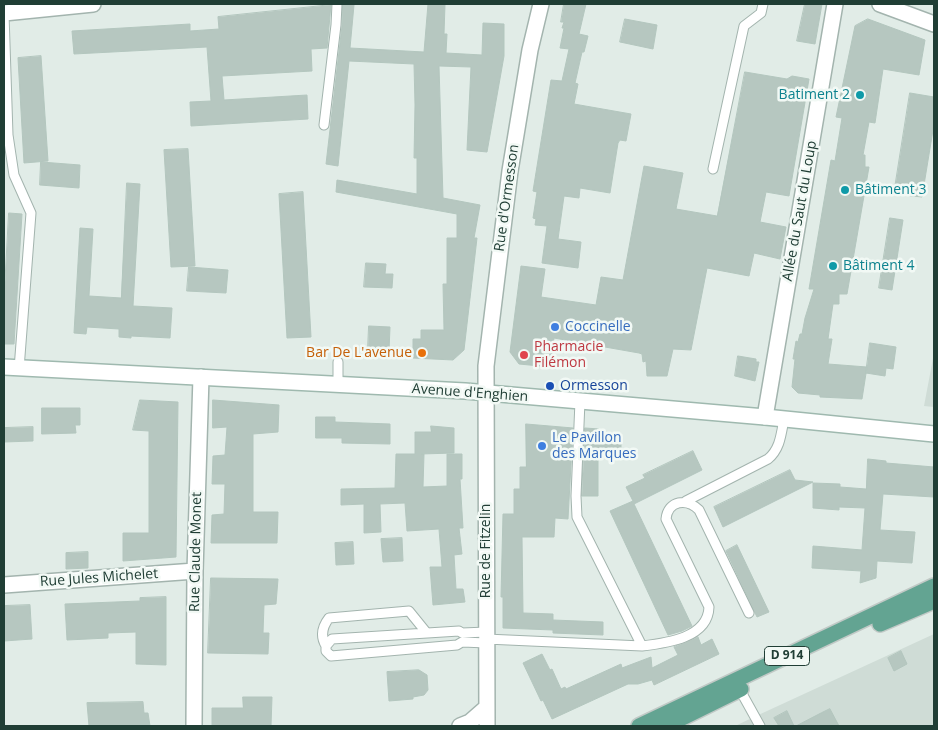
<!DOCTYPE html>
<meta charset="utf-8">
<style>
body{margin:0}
#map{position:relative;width:938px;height:730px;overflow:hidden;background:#e1ece7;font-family:"Open Sans",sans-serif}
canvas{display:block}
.frame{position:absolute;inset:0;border:5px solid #203e35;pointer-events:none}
</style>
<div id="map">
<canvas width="938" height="730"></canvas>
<div class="frame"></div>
</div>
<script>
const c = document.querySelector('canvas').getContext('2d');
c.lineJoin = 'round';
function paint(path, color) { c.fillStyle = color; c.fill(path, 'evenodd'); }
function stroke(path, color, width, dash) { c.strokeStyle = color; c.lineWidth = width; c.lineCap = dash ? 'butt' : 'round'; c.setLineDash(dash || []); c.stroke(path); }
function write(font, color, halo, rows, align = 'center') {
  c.font = font + ' "Open Sans",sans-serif'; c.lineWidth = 5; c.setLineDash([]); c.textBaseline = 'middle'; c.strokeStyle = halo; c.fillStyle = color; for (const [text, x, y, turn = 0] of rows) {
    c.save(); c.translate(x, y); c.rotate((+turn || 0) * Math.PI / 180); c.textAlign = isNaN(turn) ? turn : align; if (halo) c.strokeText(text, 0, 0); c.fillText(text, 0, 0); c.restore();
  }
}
paint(new Path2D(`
 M934,353v54l-10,-1z
 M934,634v92h-199l19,-9z`), '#cfdcd6');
const building = new Path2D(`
 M343,4l11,1 -4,43 74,4 4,-48h17l-1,30h3l-1,19 36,2 1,-32 21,1v32l-17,96 -20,-2 4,-83 -32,-1 4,132 37,7 -6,33h3l-13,112 -11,10 -40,-2v-19h8v-9h23l-1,-46h4v-46h10v-24l-121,-22 1,-12 80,14v-36h-3l1,-53 -1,-41 -65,-3 -11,105 -12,-2 16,-138z
 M564,4h22l-7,30 9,2 -4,16h-2l-7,31 3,1 -4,20 57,10 -5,27 -6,-1 -2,3 -8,50 -30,-5 -1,10 -15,-2 -6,43 23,3 -3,26 -36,-5 5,-37 -12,-1 1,-6 -3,-1 4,-26 -4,-1 18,-111 11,1 7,-32 -9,-1 4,-20h-2l2,-6h-3z
 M805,4h17l-7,40 -18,-3z
 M331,5l-4,43 -16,1 1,22 -90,5 2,24 83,-5 1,24 -117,7 -1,-24 21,-1 -4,-54 -133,7 -2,-23 118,-7v7l29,-2 -1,-12z
 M625,19l32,6 -4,24 -33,-7z
 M868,19l57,21 -6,35 -36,-6 -8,54 -6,-1 -6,33h2v12h4l-22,127h-8v10h-6l-5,35h4l-4,25 39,3 -5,32 -42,-2v-2l-22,-2 -6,-6 3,-28h-2l3,-18 2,1 2,-8h2l3,-16 9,-29h-5l22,-129 4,1 7,-43 -6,-1 19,-91z
 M41,56l7,105 -24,2 -6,-105z
 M745,72l42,7 5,-3 17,3 -20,117 -23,-4 -6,30 26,5 -6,32 -26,-6 -5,23 -42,-8 -16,82 -18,-1 -6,27h-20l-1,-15 -3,1 -1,-8 -3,-1 -85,-15 -4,29 -31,-3 -9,-12 11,-86 24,3 -4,28 55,8 5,-28 22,3 21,-114 39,7 -7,36 41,7z
 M910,93l24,4v27l-12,73 -28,-3z
 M188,149l7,117 -24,1 -7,-117z
 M41,162l39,3 -1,23 -39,-3z
 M127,183l13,1 -7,122 39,2 -2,30 -39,-2v2l-12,-1v-8l-32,-2 -1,7 -12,-1 6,-105 13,1 -4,67 32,2z
 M303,192l8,145 -24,1 -8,-144z
 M9,213l13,1 -8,130h-10v-45z
 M890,218l13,2 -11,70 -13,-2z
 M366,263l20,1 -1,10h8l-1,14 -28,-1z
 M189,267l39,3 -2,23 -39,-2z
 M369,326l21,1 -1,24 -21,-2z
 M870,343l26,4 -3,22 -7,-1 -1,8 -19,-3z
 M738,356l18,3v3h3l-4,19 -20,-5z
 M140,400l38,2 -2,155 -53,4v-28h26v-102l-16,-1z
 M213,400l66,5 -1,27 -25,2v78h25l-1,31h-66l1,-28 12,-1 1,-30h-13l1,-28 12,-1 2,-28 -14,1z
 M42,408h38v17h-5l1,8 -34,1z
 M316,417h19v5l55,2v20l-48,-1v-5h-26z
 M526,424l47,4 -5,91 -13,-1 -1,19h-32l1,76 30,1v6l50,2v13l-50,-2v-3l-50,-2v-31h-2l2,-83h11v-25h6v-22h6z
 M431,426l23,2v25l-33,1h3l-1,33 24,-1v-32h15v25h-2l3,49h-4l3,26 -8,1 2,34h7l2,13 -32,3 -3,-38h12l-3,-38 -32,2 -2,-28 -25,1 1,28 -17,1v-29l-23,1v-16l54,-1 1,-34h19v-22h16z
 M33,427v14l-29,1v-14z
 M585,428l14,1v4h22v17h-23v46h-16z
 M693,451l9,19 -68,34 58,122 -10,5 -14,4 -58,-124 23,-10 -7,-14 19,-9 -2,-3z
 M868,459l18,2v2l48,4v30l-51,-3 -3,36 35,2 -3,31 -35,-2 -1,17 -16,5 1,-12 -49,-3 1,-22 49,4 3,-42 -26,-1v3l-26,-2v-25l27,1v3l26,2z
 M790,470l5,10 18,2 -90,45 -9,-20z
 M402,538l1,23 -20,1 -2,-23z
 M353,542l1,22 -18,1 -1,-22z
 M737,545l32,67 -12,5 -31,-66z
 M88,552v16l-22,1v-16z
 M211,578l67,1 -2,25 -12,1 -1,28h6l-1,21 -60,-1z
 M166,597v68l-30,-1v-32l-28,1v5l-41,2 -2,-36 75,-3v-3z
 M30,605l2,34 -28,2v-35z
 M698,637l3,8 11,-6 7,15 -65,31 -2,-5 -14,4h-10l-76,35 -9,-19 -2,1 -18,-38 19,-9 8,16 2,-1 9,20 4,-2 1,2 55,-25 1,4 29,-11 1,11 26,-13 -4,-8z
 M901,651l6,13 -13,7 -6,-13z
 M419,670l8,5 1,15 -4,5 -11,2v2l-24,2 -2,-29z
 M243,697h29l-1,29h-59v-18h31z
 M143,702l1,11h4l2,13h-61l-2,-23z
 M830,709l9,17h-43l25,-13z
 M787,711l7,15h-15l-5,-8z`);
paint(building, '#b6c7c0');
stroke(building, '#b3c6be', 1);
const service = new Path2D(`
 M4,14l4,121 6,40 17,38 -12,156
 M324,125l12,-100 1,-21
 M713,169l31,-143 17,-13 2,-9
 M338,362v23
 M580,401l-4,95 1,21 65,129
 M686,501l82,-42c12,-10 13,-24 16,-40
 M486,639l156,7c25,-3 66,-8 67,-39l-43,-88c2,-19 21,-21 33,-9l50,103
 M487,643l-25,-1 -5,3 -126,11 -5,-5v-5l6,-7 127,-8 3,2 25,-1
 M326,646c-6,-10 -4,-19 3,-28l80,-7 17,21
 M740,690l20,36`);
const minor = new Path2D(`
 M880,4l54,20
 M4,13l89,-9
 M765,417l70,-413
 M4,585l191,-14
 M194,726l1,-155 6,-194
 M460,726l10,-4 16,-14
 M487,726l-1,-360 24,-195 20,-121 11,-46`);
const secondary = new Path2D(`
 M4,367l461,24 300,26 169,17`);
const primary = new Path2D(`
 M880,624l54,-23
 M639,726l295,-140
 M666,726l75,-37`);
stroke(service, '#a3b4ae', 11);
stroke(minor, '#a3b4ae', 18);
stroke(secondary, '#9fb9af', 18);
stroke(primary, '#c1c9c6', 18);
stroke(service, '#fff', 9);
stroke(minor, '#fff', 15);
stroke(secondary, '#fff', 15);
stroke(primary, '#63a492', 15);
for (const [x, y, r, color] of [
 [860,95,5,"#0f9aa8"],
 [845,190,5,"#0f9aa8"],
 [833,266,5,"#0f9aa8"],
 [555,327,5,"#3f7fe0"],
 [422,353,5,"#e8710a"],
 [524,355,5,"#e0444e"],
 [550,386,5,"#1a4fb4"],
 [542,446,5,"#3f7fe0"]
]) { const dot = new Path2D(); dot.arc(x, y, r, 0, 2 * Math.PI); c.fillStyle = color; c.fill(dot); stroke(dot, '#f2f9f5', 2); }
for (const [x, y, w] of [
 [787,656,45]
]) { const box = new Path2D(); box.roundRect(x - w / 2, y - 9.5, w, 19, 4); c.fillStyle = '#f2f9f5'; c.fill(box); stroke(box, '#203e35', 1); }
write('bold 12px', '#203e35', null, [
 ["D 914",787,656]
]);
write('14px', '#0d838f', '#f2f9f5', [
 ["Batiment 2",850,95,"right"],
 ["Bâtiment 3",855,190],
 ["Bâtiment 4",843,266]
], 'left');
write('14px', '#203e35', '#f2f9f5', [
 ["Rue d'Ormesson",507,198,-82],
 ["Allée du Saut du Loup",800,211,-80],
 ["Avenue d'Enghien",470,393,4],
 ["Rue de Fitzelin",486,551,-90],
 ["Rue Claude Monet",196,552,-89],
 ["Rue Jules Michelet",99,578,-4]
]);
write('14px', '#366cbe', '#f2f9f5', [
 ["Coccinelle",565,327],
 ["Le Pavillon",552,438],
 ["des Marques",552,454]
], 'left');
write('14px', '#be3a42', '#f2f9f5', [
 ["Pharmacie",534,347],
 ["Filémon",534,363]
], 'left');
write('14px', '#c56008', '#f2f9f5', [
 ["Bar De L'avenue",412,353]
], 'right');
write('14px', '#164399', '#f2f9f5', [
 ["Ormesson",560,386]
], 'left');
</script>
